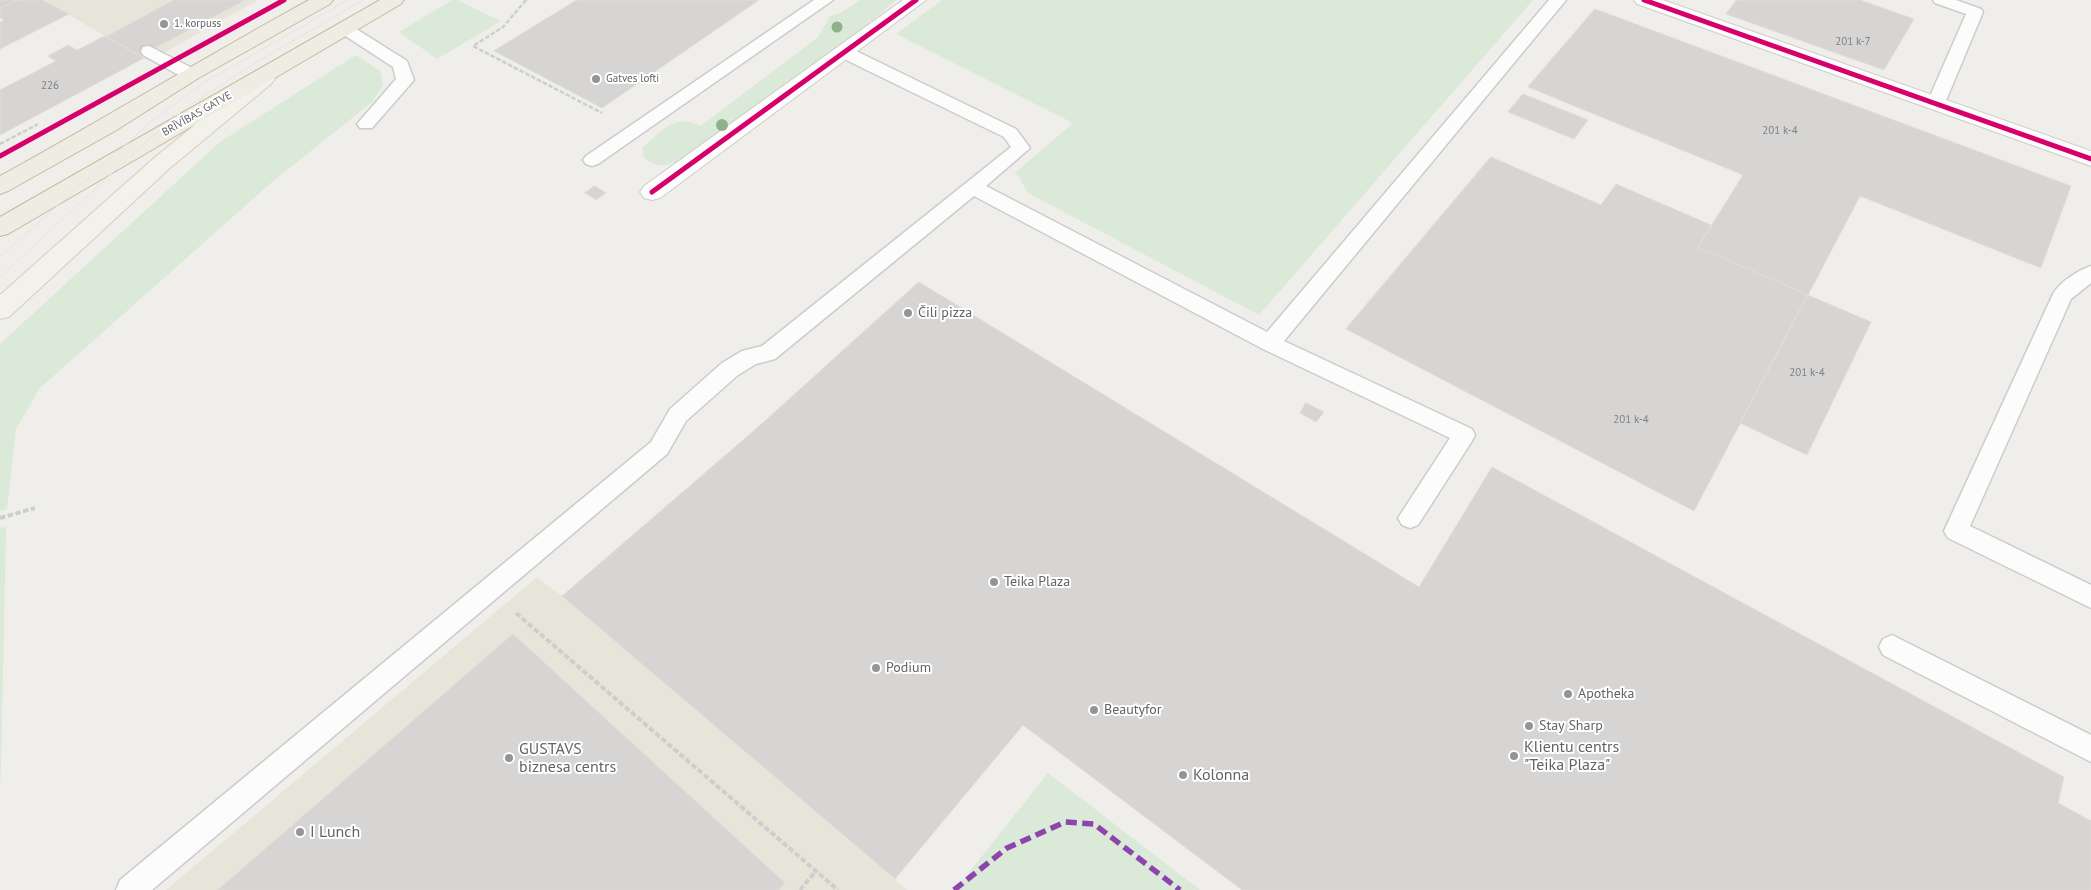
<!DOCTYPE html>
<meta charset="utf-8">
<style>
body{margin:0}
canvas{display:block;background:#efeeea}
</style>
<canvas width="2091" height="890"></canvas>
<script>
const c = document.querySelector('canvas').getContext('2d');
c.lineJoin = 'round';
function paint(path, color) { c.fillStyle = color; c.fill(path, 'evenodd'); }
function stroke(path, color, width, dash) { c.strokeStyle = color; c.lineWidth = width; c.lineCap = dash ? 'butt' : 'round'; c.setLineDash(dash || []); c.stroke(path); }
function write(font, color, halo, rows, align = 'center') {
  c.font = font + ' "PT Sans",sans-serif'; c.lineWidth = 4; c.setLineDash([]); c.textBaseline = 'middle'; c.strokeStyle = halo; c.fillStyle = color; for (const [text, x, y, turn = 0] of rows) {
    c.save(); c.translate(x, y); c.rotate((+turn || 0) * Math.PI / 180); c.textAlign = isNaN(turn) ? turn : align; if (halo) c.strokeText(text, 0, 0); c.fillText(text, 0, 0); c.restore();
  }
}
paint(new Path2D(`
 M43,0h215l-109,61z
 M537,577l25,19 345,294h-741z`), '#e7e5d9');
paint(new Path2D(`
 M452,0h5l44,21 -64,38 -38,-27z
 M860,0h37l-89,73 -128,87c-14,7 -25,8 -37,-4v-9c21,-17 30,-34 58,-21l117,-89 12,-21 11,-3z
 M942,0h591l-274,315 -231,-122 -12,-21 57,-49 -177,-89z
 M356,55l24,16 3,14 -11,17 -100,80 -232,206 -24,41 -9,80 -7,2v-167l220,-202z
 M6,527l-5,240 -1,22v-261z
 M1048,773l152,117h-245z`), '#dae9d8');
const building = new Path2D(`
 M0,0h18l-18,9z
 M18,0h24l27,14 -69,35v-27l4,-2 -4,-3v-8z
 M174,0h71l-105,56 -34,-19z
 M577,0h182l-157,108 -108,-57z
 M1737,0h123l54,19 -30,51 -158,-56z
 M1595,9l476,177 -30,82 -181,-72 -52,99 -110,-48 45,-72 -215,-88z
 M105,36l39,22 -144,77v-45l56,-29 -8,-5 20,-11 9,5z
 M1523,94l65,26 -14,19 -66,-27z
 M1491,157l110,48 15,-21 95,41 -13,22 110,48 -114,216 -348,-182z
 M595,186l11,7 -10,7 -11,-7z
 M919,282l500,305 73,-120 572,310 -6,26 33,18v69h-849l-219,-165 -128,154 -333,-283 195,-168z
 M1808,295l63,27 -64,133 -67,-32z
 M1306,403l18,9 -8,10 -16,-9z
 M513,634l272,249 -6,7h-561z`);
paint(building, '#d6d5d3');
stroke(building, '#deddda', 1);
const lane = new Path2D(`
 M814,0h19l-235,164 -6,2 -6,-2 -3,-4 3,-4z
 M1549,0h17l-282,341 188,88 3,6 -3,6 -54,84 -8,3 -8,-3 -4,-7 52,-80 -187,-89 -289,-153 -199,163 -19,5 -18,11 -52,46 -19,33 -515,436h-36l4,-10 531,-438 19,-33 52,-46 20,-12 20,-5 249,-199 -7,-10 -166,-81 -2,-4 2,-4h12l166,81 14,19 -44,38 281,146z
 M1933,0h23l25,9 2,3 -38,91 -3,4h-12l-3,-4 39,-89 -31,-11z
 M344,23l6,2 57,36 7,19 -42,48h-12l-3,-4 39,-45 -3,-12 -55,-36 -2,-3 2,-3z
 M149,46l47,24 3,4 -3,4h-12l-41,-23 -2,-4 2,-4z
 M2091,266v17l-20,16 -101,227 121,59v23l-143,-70 -4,-7 109,-237c6,-11 25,-24 38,-28z
 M1892,635l199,100v27l-208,-107 -4,-8 4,-8z`);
const street = new Path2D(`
 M903,0h23l-266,198 -8,2 -8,-2 -4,-6 4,-6z
 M1634,0h29l428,151v15l-454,-162z`);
const primary = new Path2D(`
 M264,72l7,2 4,5 -4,5 -101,84 -161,149 -9,2v-24l154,-137 103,-84z`);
const highway = new Path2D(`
 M309,0h24l-3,4 -133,75 -82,52 -107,60 -8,3v-18c104,-57 205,-119 309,-176z
 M380,0h24l-3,4 -393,230 -8,2v-19z`);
stroke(lane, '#ccc', 3);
stroke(street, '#ccc', 2);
stroke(primary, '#d5ceba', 2);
stroke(highway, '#c5b999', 2);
stroke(new Path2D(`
 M526,0l-23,27 -30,19 129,67
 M0,144l38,-20`), '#cbcfcd', 2.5, [4.5, 2]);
stroke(new Path2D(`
 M0,518l35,-10
 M516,613l322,277
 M800,890l16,-19`), '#cbcfcd', 4, [5.5, 2.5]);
paint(lane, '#fdfcfc');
paint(street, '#fdfcfc');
paint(primary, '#f3f2ea');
paint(highway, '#efece4');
stroke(new Path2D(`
 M0,257l152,-136 51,-38 145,-83
 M0,277l140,-130 47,-40 65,-42 111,-65`), '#e4e4e3', 1);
stroke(new Path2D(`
 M954,890l53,-42 58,-26 29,2 86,66`), '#8e44ad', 5.5, [11, 5.5]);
stroke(new Path2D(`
 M1644,0l447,159
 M0,156l284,-156
 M652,192l264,-192`), '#d6006c', 5);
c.fillStyle = '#8db38d';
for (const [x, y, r] of [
 [837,27,5.5],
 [722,125,6]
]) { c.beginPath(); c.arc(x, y, r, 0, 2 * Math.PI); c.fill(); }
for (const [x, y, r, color] of [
 [164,24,5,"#929495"],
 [596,79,5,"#929495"],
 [908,313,5,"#929495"],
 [994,582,5,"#929495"],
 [876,668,5,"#929495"],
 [1568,694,5,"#929495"],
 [1094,710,5,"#929495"],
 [1529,726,5,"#929495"],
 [1514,756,5,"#929495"],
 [509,758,5,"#929495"],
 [1183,775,5,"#929495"],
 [300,832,5,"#929495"]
]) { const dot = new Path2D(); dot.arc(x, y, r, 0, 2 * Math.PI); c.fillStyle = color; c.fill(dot); stroke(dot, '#fff', 2); }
write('11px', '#606367', '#fff', [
 ["1. korpuss",174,24],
 ["Gatves lofti",606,79]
], 'left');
write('11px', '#7f8183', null, [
 ["201 k-7",1853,42],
 ["226",50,86],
 ["201 k-4",1780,131],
 ["201 k-4",1807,373],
 ["201 k-4",1631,420]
]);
write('11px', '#606367', '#fff', [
 ["BRĪVĪBAS GATVE",197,114,-30]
]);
write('14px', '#606367', '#fff', [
 ["Čili pizza",918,313],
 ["Teika Plaza",1004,582],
 ["Podium",886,668],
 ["Apotheka",1578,694],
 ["Beautyfor",1104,710],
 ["Stay Sharp",1539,726]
], 'left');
write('16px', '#606367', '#fff', [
 ["Klientu centrs",1524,747],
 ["\"Teika Plaza\"",1524,765],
 ["GUSTAVS",519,749],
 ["biznesa centrs",519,767],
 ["Kolonna",1193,775],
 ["I Lunch",310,832]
], 'left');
</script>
